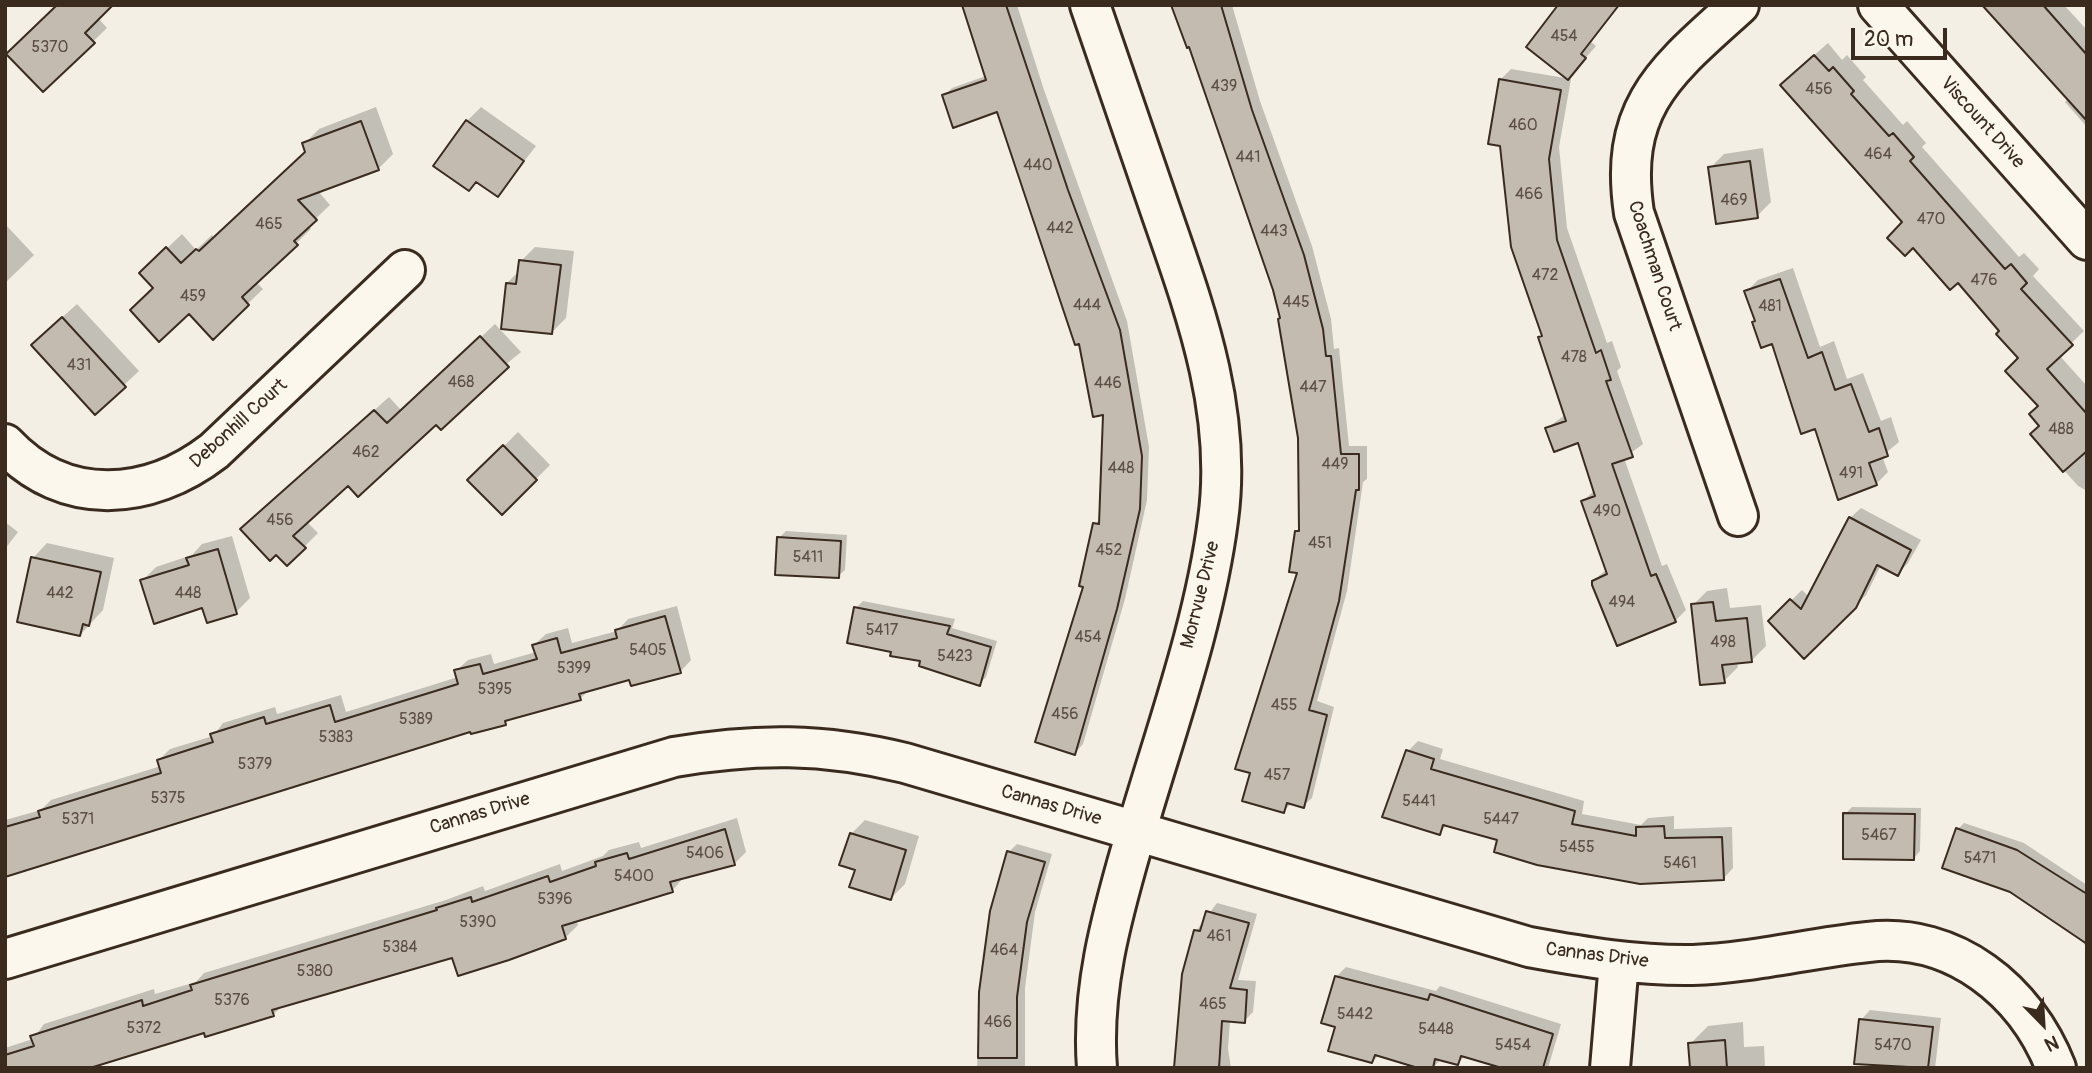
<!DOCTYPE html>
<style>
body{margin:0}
#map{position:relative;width:2092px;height:1073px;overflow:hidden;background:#f3efe4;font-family:Pangolin,sans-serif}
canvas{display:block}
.frame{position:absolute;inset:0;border:7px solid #3b2a1e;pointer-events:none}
.north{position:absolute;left:2008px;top:989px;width:70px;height:70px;-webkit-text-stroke:5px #fbf7ec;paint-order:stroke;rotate:156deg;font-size:19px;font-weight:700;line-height:28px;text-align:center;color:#3b2a1e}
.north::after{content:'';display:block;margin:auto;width:24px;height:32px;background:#3b2a1e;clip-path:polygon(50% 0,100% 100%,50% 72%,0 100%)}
.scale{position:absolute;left:1851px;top:28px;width:96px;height:32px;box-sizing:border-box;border:4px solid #3b2a1e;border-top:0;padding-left:9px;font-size:21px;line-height:24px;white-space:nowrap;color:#3b2a1e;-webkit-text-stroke:5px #fbf7ec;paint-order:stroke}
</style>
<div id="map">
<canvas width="2092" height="1073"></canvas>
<div class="frame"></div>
<div class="north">N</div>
<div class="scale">20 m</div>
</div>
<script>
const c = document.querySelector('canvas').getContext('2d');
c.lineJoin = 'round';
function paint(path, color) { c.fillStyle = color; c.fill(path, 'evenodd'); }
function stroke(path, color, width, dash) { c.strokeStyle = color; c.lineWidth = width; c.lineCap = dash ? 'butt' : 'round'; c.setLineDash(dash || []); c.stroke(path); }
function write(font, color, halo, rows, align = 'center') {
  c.font = font + ' Pangolin,sans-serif'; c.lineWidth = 5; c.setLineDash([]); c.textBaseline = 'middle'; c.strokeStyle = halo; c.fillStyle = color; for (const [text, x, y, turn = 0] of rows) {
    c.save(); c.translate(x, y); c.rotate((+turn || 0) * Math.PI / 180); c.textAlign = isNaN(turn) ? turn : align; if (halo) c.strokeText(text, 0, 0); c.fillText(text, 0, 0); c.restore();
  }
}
paint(new Path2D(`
 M59,5l39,13 9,10 -64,62z
 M963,5h54l27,85 83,231 22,126 -2,53 -22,99 -42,145 -8,9 10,-167 10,-62 6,-6 4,-105 -107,-303 -54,-14 8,-8 34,-12z
 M1173,5h59l28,96 52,145 19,73 3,30 5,-1 10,98h18v33l-4,3 -16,109 -30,110 17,6 -22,91 -9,8 -11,-3 -9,8 16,-240 1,-133 -18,-121 -7,-28 -85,-244z
 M1560,5h60l-29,37 5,4 -28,32z
 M1985,5h79l23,25v97l-22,-25 3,-3z
 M1828,43l14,17 5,-5 19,22 -3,3 40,45 4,-4 19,22 -4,4 97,110 5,-4 15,16 -6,7 51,55 -25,24 28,31v105l-9,-5 -46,-52 9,-9 -1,-19 -19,-48 -19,-27 -97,-109 -110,-150z
 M1511,69l60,10 -12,68 8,81 40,115 5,-2 9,26 -4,4 26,73 -19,14 38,108 5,-2 19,46 -11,11 -82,-40 14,-12 -24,-68 11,-10 -15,-50 -32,-13 18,-13 -25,-77 3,-3 -43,-255z
 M376,107l17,47 -15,15 -60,22 12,14 -22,21 3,3 -55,53 7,7 -50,48 -24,-25 -34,-24 1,-29 26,-25 14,16 16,-15 2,3 93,-87 -3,-7 15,-15z
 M481,107l55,39 -38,49 -21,-14 -8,8 -2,-68z
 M1763,148l8,54 -14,14 -47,-48 14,-14z
 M5,224l29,31 -29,28z
 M535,247l39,4 -8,67 -14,14 -45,-49 12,-12 2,-10z
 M1793,268l27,79 14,-6 13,38 16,-6 18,48 10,-4 8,25 -17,14 6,16 -12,12 -60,-57 -43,-85 -11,4 -16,-54 12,-12z
 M77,304l62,67 -44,41 -48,-81z
 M495,324l26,28 -85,70 -88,62 -41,38 11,11 -31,31 -31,-48 133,-119 13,14z
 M518,432l32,33 -48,48 -32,-33z
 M1861,508l60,32 -13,23 -10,11 -17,-9 -15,30 -61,62 -35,-36 32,-31 7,7 41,-79z
 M5,522l13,10 -13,17z
 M786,531l61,4 -2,35 -7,6 -59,-38z
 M232,536l18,62 -14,14 -33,-6 -61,-25 14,-14 36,-12 10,-11z
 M47,543l67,15 -11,52 -23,25 -47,-77z
 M1727,588l3,20 31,-3 5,41 -14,14 -15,1 1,6 -14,14 -31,-76 14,-14z
 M863,601l92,18 -3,9 45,13 -11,36 -7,7 -86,-34 -37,-42z
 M677,606l14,54 -11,12 -50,6 -40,11 -10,10 -69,18 -6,6 -33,7 -467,145v-55l36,-10 10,-10 110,-34 -2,-6 11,-11 43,-13 10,-13 52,-16 2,7 64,-19 5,17 112,-35 -2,-6 12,-11 23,-6 3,10 42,-12 -2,-7 12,-11 22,-6 4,15 45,-12 11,-12z
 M1418,741l25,8 -3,10 144,42 -2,13 59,11 7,-7 26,-2v13l58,-2 1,41 -10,11 -224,-40 -51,-15 -9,9 -31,-82z
 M1852,807l69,1 -1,43 -6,7 -69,-44z
 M737,818l9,34 -12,12 -50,13 -12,14 -96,29 2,5 -13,13 -112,18 -170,49 -10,10 -68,15 -107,33 -4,5h-89v-20l28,-9 11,-15 110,-35 1,5 41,-12 8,-9 242,-73 37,-14 2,5 75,-27 2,7 41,-15 6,-6 30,-8 2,6z
 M865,820l54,16 -14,48 -14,14 -34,-29 -6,-35z
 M1964,823l60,20 63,42v63l-8,-11 -121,-108z
 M1017,844l35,10 -17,58 -10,76v80h-48l4,-76 28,-140z
 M1217,903l40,11 -19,66 18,1 -3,31 -9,9 -14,-1 -2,29 3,19h-53l18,-137z
 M1346,967l90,24 4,-5 121,38 -13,44h-40l-42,-13 -8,8 -17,-4 -8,9 -54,-13 -7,7 -34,-36 -2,-49z
 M1870,1010l71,8 -6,50 -79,-5 5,-43z
 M1743,1022l1,25 20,-1 1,22h-73l-2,-24 18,-18z`), '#0003');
const building = new Path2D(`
 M57,5h56l-28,28 10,10 -52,49 -37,-38z
 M962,5h44l62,185 52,140 22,126 -2,53 -23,100 -42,146 -40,-13 48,-155 -4,-1 14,-63 6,1 4,-109 -10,2 -14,-73 -4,1 -78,-233 -44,16 -11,-33 44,-15z
 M1171,5h50l31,105 52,145 19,74 3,27h5l10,98h18v36h-3l-17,111 -30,109 18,5 -23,93 -17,-5 -3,10 -42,-12 8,-28 -15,-4 62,-196 -8,-1 6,-41h4l-1,-93 -20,-119 2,-1 -7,-28 -84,-243 -2,1z
 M1558,5h61l-38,49 5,4 -18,22 -42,-33z
 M1982,5h61l44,50v66z
 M1814,55l15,16 4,-4 21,24 -3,3 38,42 4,-3 21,24 -4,4 95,108 6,-5 16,19 -6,6 52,56 -26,24 40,45v37l-24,21 -33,-38 9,-8 -10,-12 9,-8 -33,-35 13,-13 -22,-24 3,-3 -41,-48 -8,7 -37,-42 -8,8 -18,-18 15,-16 -122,-137z
 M1499,79l62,11 -12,69 8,81 39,113 5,-3 10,30 -5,1 27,76 -21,7 39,112 5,-2 20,48 -59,24 -25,-61v-4l15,-7 -26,-73 14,-5 -17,-53 -24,9 -9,-24 21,-7 -28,-84 4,-1 -31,-89 -11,-101 -12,-2z
 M466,120l58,41 -26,36 -22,-15 -7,9 -36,-25z
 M361,121l18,49 -81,30 19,20 -23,21 4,4 -56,52 7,8 -36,35 -24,-26 -30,28 -29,-32 23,-22 -14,-15 27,-26 15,16 15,-14 3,2 106,-99 -3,-9z
 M1750,161l8,57 -42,6 -8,-57z
 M519,260l42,5 -9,69 -51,-5 5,-46 10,1z
 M1780,279l28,79 14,-6 13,38 16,-6 18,48 10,-4 9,28 -19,7 8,22 -39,15 -23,-71 -14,5 -29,-90 -11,4 -9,-26 3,-1 -11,-30z
 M62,317l64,70 -31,28 -64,-70z
 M480,336l29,31 -68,63 -5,-5 -78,72 -10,-11 -55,50 13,12 -19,18 -11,-11 -6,6 -30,-32 134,-119 13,13z
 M503,445l34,35 -35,35 -35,-35z
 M1849,517l62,33 -13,26 -21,-11 -21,43 -52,51 -36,-38 22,-22 11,10z
 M777,537l64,4 -2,37 -64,-3z
 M218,549l19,65 -30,9 -5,-15 -48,16 -14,-44 49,-15 -3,-7z
 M31,557l70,15 -12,54 -6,-2 -3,12 -63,-14z
 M1713,602l3,19 31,-3 5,44 -30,3 3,18 -25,2 -9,-81z
 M854,607l96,19 -3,8 44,13 -11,39 -61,-20 1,-5 -30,-5 1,-4 -44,-9z
 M665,616l16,57 -50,13 -2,-6 -50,14 2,6 -76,21 1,4 -35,9 -1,-2 -465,145v-50l35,-10 -2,-6 123,-38 -4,-13 56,-18 -3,-8 54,-17 2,7 64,-19 5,17 123,-38 -4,-14 26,-6 3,10 54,-15 -5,-14 25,-7 4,15 56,-15 -2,-8z
 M1406,750l28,9 -3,10 144,42 -3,13 64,12v-9l28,-1 1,12 57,-1 2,43 -84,4 -103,-19 -43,-13 3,-12 -54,-15 -3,10 -58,-18z
 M1843,813l72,1 -1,46 -71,-1z
 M1956,828l61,22 70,44v50l-77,-52 -68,-24z
 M725,829l10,36 -65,17 3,10 -111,34 4,13 -57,21 -51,16 -6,-18 -180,52 2,6 -69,21 -1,-4 -114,35h-85v-13l29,-9 -4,-10 112,-36 1,6 49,-16 -2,-5 247,-75 -1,-2 35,-11 1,5 76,-26 2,6 46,-16 -1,-4 32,-9 2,6z
 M850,833l56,17 -15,50 -42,-13 6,-17 -16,-5z
 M1007,851l38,11 -18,60 -10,75v61h-39l1,-66 11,-81z
 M1206,911l43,12 -19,65 17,2 -2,33 -23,-2 -3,47h-45l8,-94 12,-44 6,1z
 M1335,976l93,24 2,-6 123,40 -10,34h-41l-41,-12 -3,9 -23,-6 -2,9h-15l-43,-13 -3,8 -44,-12 7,-24 -14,-4z
 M1859,1019l74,8 -5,41 -74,-4z
 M1725,1040l2,28h-37l-2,-25z`);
paint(building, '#c3bbb0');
stroke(building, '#3b2a1e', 2);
const minor = new Path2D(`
 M1090,5c23,68 47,136 70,204 35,101 73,202 58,311 -14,109 -56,220 -86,326 -21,73 -41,145 -35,222
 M1878,5l209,235
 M5,444c60,64 144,57 209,7l191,-181
 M1738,516l-104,-303c-16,-107 32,-142 105,-208
 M5,959l669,-202c82,-14 149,-14 231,6l624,184c55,10 109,19 164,18 59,-2 116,-17 175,-23 86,-10 158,49 188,126
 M1610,1068l9,-106`);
stroke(minor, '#3b2a1e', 44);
stroke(minor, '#fbf7ec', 38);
write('16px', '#5d4e42', null, [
 ["454",1564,37],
 ["5370",50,48],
 ["439",1224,87],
 ["456",1819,90],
 ["460",1523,126],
 ["464",1878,155],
 ["441",1248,158],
 ["440",1038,166],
 ["466",1529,195],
 ["469",1734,201],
 ["470",1931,220],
 ["465",269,225],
 ["442",1060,229],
 ["443",1274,232],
 ["472",1545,276],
 ["476",1984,281],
 ["459",193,297],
 ["445",1296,303],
 ["444",1087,306],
 ["481",1770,307],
 ["478",1574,358],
 ["431",79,366],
 ["468",461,383],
 ["446",1108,384],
 ["447",1313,388],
 ["488",2061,430],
 ["462",366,453],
 ["449",1335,465],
 ["448",1121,469],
 ["491",1851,474],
 ["490",1607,512],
 ["456",280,521],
 ["451",1320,544],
 ["452",1109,551],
 ["5411",808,558],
 ["442",60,594],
 ["448",188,594],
 ["494",1622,603],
 ["5417",882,631],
 ["454",1088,638],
 ["498",1723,643],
 ["5405",648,651],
 ["5423",955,657],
 ["5399",574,669],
 ["5395",495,690],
 ["455",1284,706],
 ["456",1065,715],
 ["5389",416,720],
 ["5383",336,738],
 ["5379",255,765],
 ["457",1277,776],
 ["5375",168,799],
 ["5441",1419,802],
 ["5371",78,820],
 ["5447",1501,820],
 ["5467",1879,836],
 ["5455",1577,848],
 ["5406",705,854],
 ["5471",1980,859],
 ["5461",1680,864],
 ["5400",634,877],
 ["5396",555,900],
 ["5390",478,923],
 ["461",1219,937],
 ["5384",400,948],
 ["464",1004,951],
 ["5380",315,972],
 ["5376",232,1001],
 ["465",1213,1005],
 ["5442",1355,1015],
 ["466",998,1023],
 ["5372",144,1029],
 ["5448",1436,1030],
 ["5454",1513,1046],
 ["5470",1893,1046]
]);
write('19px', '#3b2a1e', '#fbf7ec', [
 ["Viscount Drive",1982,123,48],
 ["Coachman Court",1654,266,72],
 ["Debonhill Court",239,424,-42],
 ["Morrvue Drive",1201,595,-76],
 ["Cannas Drive",1051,806,16],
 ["Cannas Drive",480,814,-17],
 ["Cannas Drive",1597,956,7]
]);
</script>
